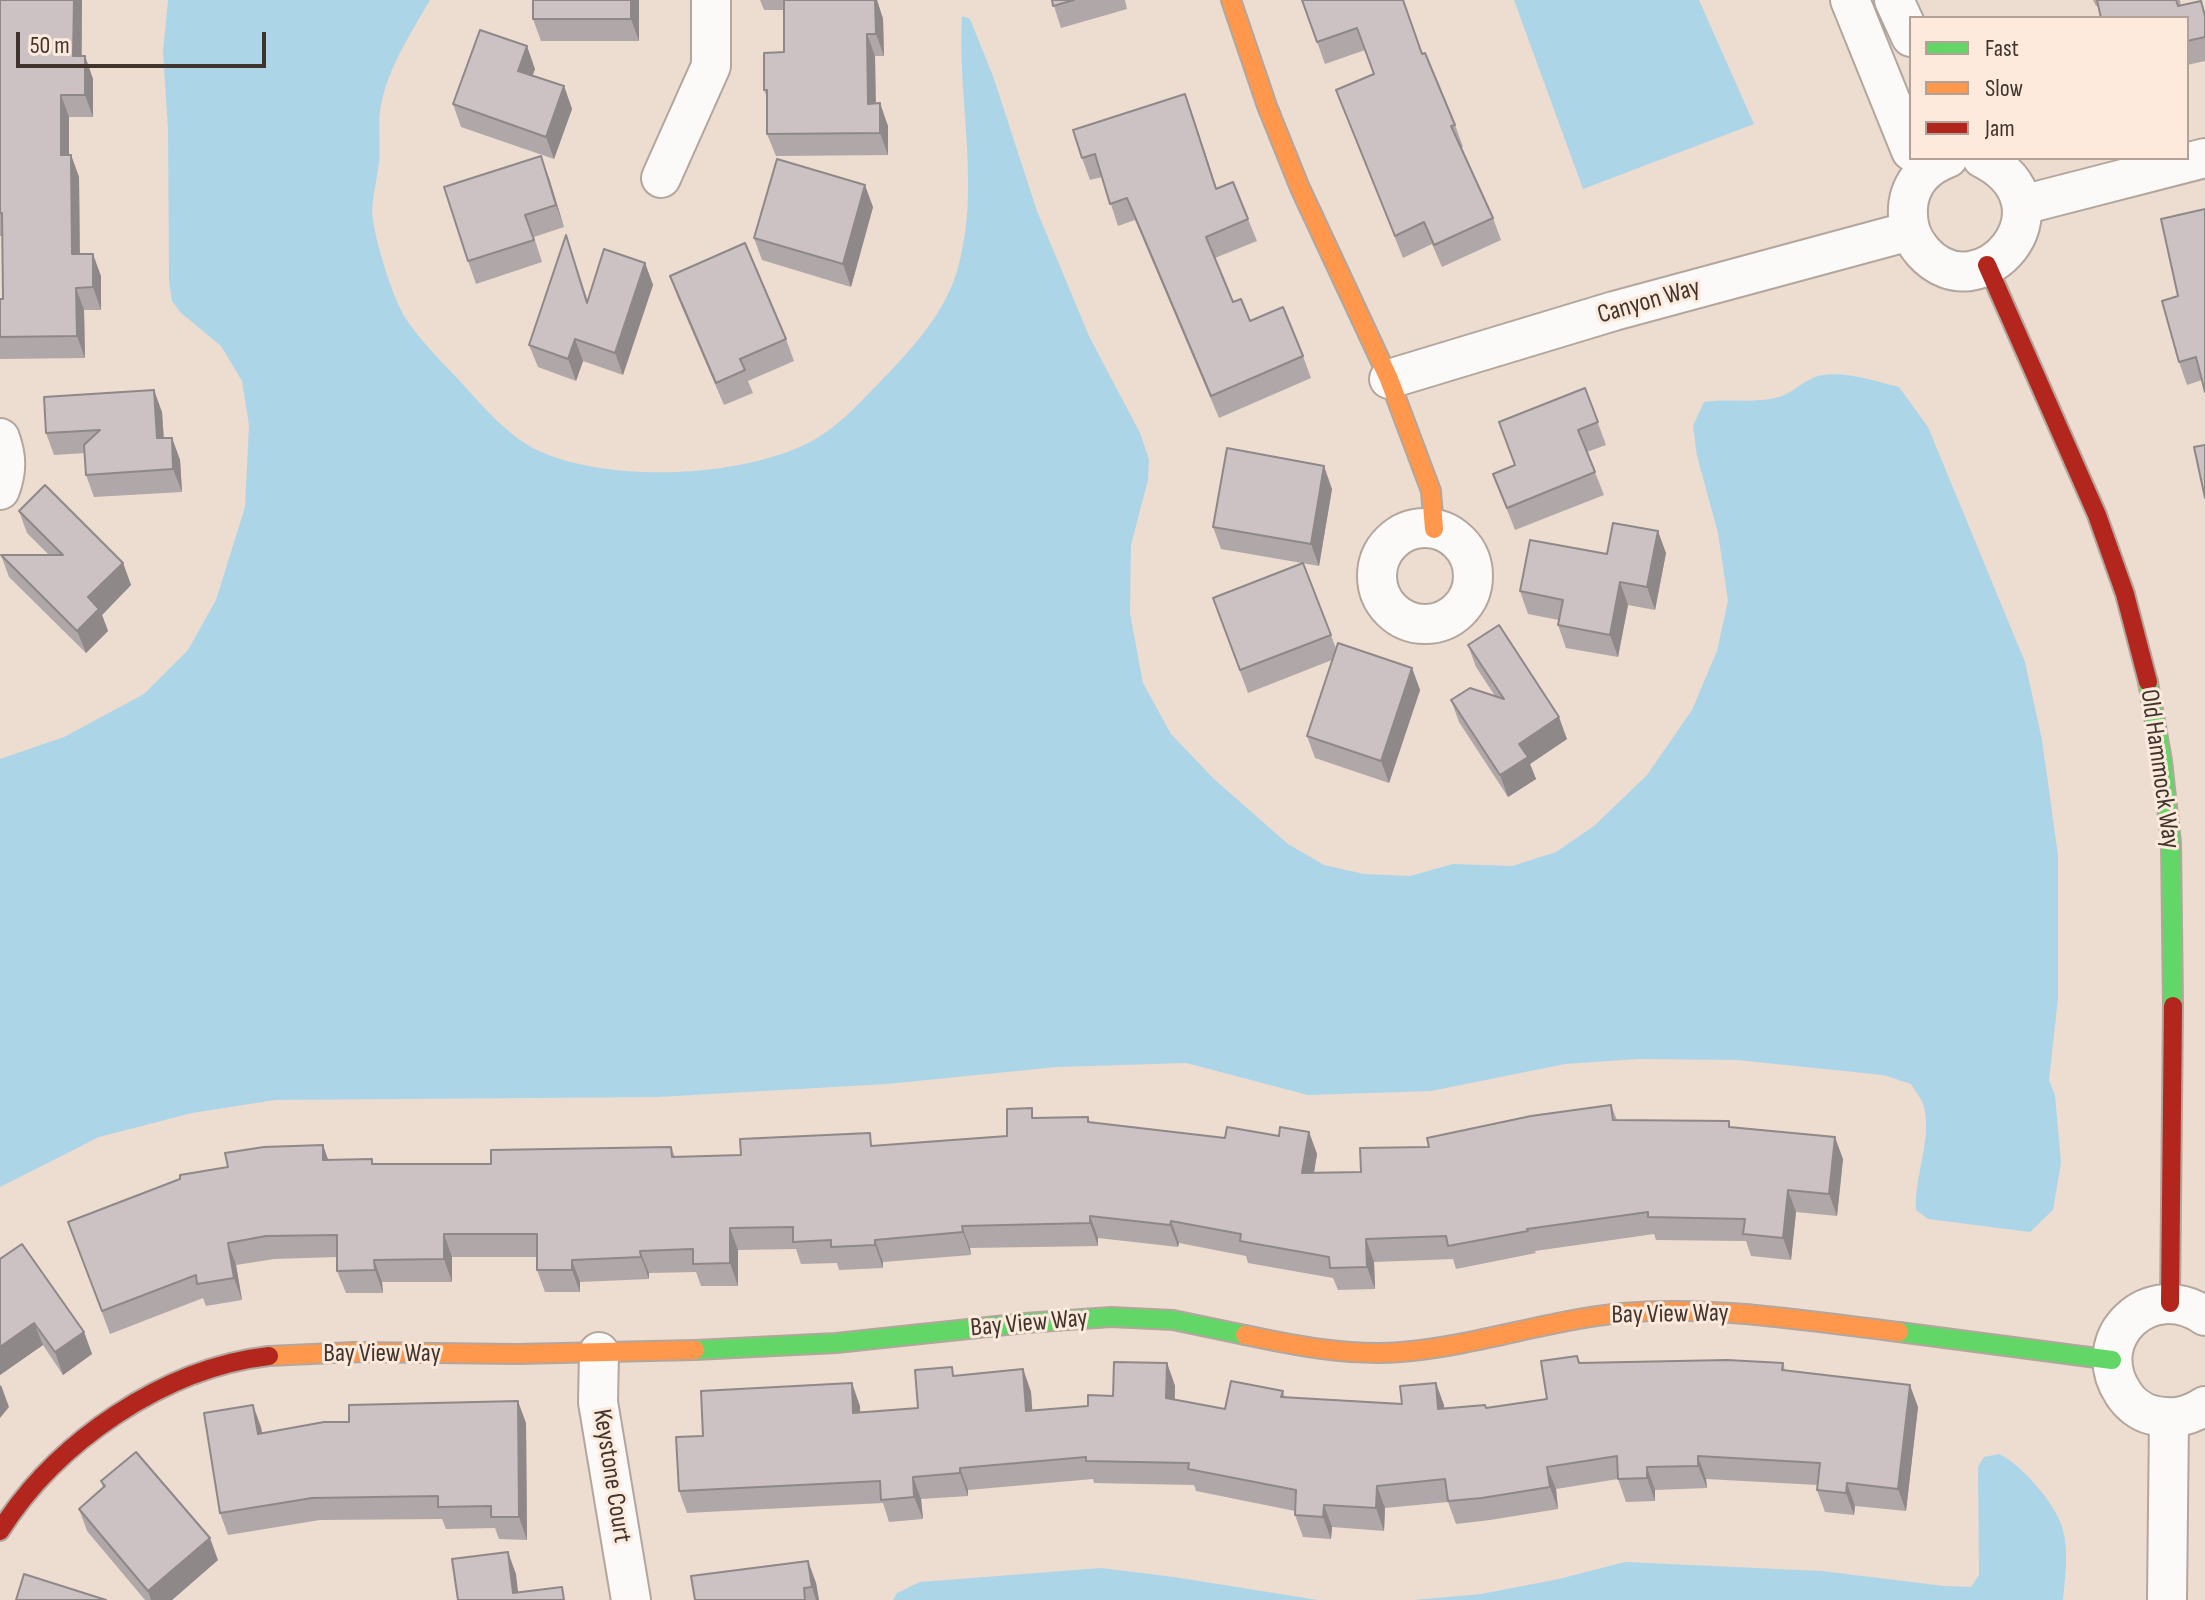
<!DOCTYPE html>
<style>
body{margin:0}
#map{position:relative;width:2205px;height:1600px;overflow:hidden;background:#eddcd0;font-family:"Sofia Sans Condensed",sans-serif}
canvas{display:block}
.legend{position:absolute;left:1909px;top:16px;width:280px;height:144px;box-sizing:border-box;background:#fdeadd;border:2px solid #b1a196;margin:0;padding:10px 14px;list-style:none;font-size:24px;color:#40342c}
.legend li{display:flex;align-items:center;gap:16px;height:40px}
.legend b{width:40px;border:2px solid #b1a196}
.scale{position:absolute;left:16px;top:32px;width:250px;height:36px;box-sizing:border-box;border:4px solid #40342c;border-top:0;padding-left:10px;font-size:24px;line-height:28px;white-space:nowrap;color:#40342c;-webkit-text-stroke:6px #fdeadd;paint-order:stroke}
</style>
<div id="map">
<canvas width="2205" height="1600"></canvas>
<ul class="legend">
<li><b style="height:10px;background:#63d668"></b>Fast</li>
<li><b style="height:10px;background:#ff974d"></b>Slow</li>
<li><b style="height:10px;background:#b3261e"></b>Jam</li>
</ul>
<div class="scale">50 m</div>
</div>
<script>
const c = document.querySelector('canvas').getContext('2d');
c.lineJoin = 'round';
function paint(path, color) { c.fillStyle = color; c.fill(path, 'evenodd'); }
function stroke(path, color, width, dash) { c.strokeStyle = color; c.lineWidth = width; c.lineCap = dash ? 'butt' : 'round'; c.setLineDash(dash || []); c.stroke(path); }
function write(font, color, halo, rows, align = 'center') {
  c.font = font + ' "Sofia Sans Condensed",sans-serif'; c.lineWidth = 6; c.setLineDash([]); c.textBaseline = 'middle'; c.strokeStyle = halo; c.fillStyle = color; for (const [text, x, y, turn = 0] of rows) {
    c.save(); c.translate(x, y); c.rotate((+turn || 0) * Math.PI / 180); c.textAlign = isNaN(turn) ? turn : align; if (halo) c.strokeText(text, 0, 0); c.fillText(text, 0, 0); c.restore();
  }
}
paint(new Path2D(`
 M168,0h262c-19,33 -42,68 -49,105 -4,19 0,39 -2,58 -2,18 -9,41 -6,58 4,25 20,78 33,98 14,21 34,41 51,59 23,25 51,59 82,73 70,32 202,27 271,-9 27,-14 47,-37 68,-58 33,-34 67,-70 80,-116 23,-82 -1,-169 4,-252l8,3 23,57 44,135 52,125 51,97 9,26 -1,21 -17,65 -1,68 13,70 28,51 43,45 74,65 36,21 40,9 46,2 43,-12 59,2 44,-14 38,-26 53,-51 45,-65 25,-59 11,-50 -10,-68 -21,-77 -4,-30 11,-24c26,-4 49,2 75,-5 14,-4 25,-17 39,-21 26,-6 55,5 81,11l29,40 97,235 17,78 16,115v143l-9,82 6,15 6,68 -8,47 -23,22 -102,-13 -12,-9c-2,-34 16,-69 8,-103 -2,-8 -9,-16 -13,-23l-28,-9 -146,-15 -99,-1 -73,5 -134,27 -123,4 -122,-32 -129,4 -170,17 -229,13 -383,3 -83,13 -93,24 -99,50v-428l64,-22 80,-43 44,-44 28,-50 29,-93 4,-82 -7,-44 -21,-35 -41,-34 -8,-11 -3,-19 -1,-152 -5,-79z
 M1514,0h185l55,124 -171,65z
 M1999,1454c22,10 58,51 64,76 6,22 2,48 0,70h-650l68,-6 78,-15 66,-17 197,9 122,15 27,1 8,-12 -1,-108 6,-10z
 M1101,1568l73,9 144,23h-425l4,-7 23,-11z`), '#add5e8');
const street = new Path2D(`
 M1850,0l61,151
 M1894,0l17,37
 M1948,158c-22,8 -38,25 -40,49 -1,18 3,31 15,45 57,64 154,-46 59,-94
 M661,178l50,-112v-66
 M2022,205l183,-47
 M1389,379l225,-68 296,-80
 M0,438c7,19 7,33 0,52
 M1377 576a48 48 0 1 1 96 0a48 48 0 1 1-96 0Z
 M2205,1316c-55,-38 -118,22 -82,77 6,10 17,19 29,22 21,5 36,2 53,-9
 M599,1352l-1,50 33,198
 M2167,1600l2,-181`);
const fast = new Path2D(`
 M2148,682l14,79 9,82 2,163
 M1899,1332l213,28
 M695,1350l141,-7 189,-20 86,-6 62,3 72,15`);
const slow = new Path2D(`
 M1231,0l36,106 33,82 89,191 42,112 3,38
 M1245,1335c52,11 103,21 156,17 75,-6 146,-32 221,-39 92,-8 186,8 277,19
 M269,1356l85,-4 163,2 178,-4`);
const jam = new Path2D(`
 M1987,265l110,250 28,79 23,88
 M2170,1303l3,-297
 M0,1531c56,-89 164,-163 269,-175`);
stroke(street, '#b3a69d', 42);
stroke(fast, '#b3a69d', 22);
stroke(slow, '#b3a69d', 22);
stroke(jam, '#b3a69d', 22);
stroke(street, '#fcfaf8', 38);
stroke(fast, '#63d668', 18);
stroke(slow, '#ff974d', 18);
stroke(jam, '#b3261e', 18);
paint(new Path2D(`
 M0,0h82v56h3l8,23v38h-24v38h2l8,22 1,77 21,22v34h-17l1,48 -85,1v-60h3l-1,-63h-2z
 M639,0v41h-98l-8,-22z
 M760,0h117l6,19 1,37h-9l1,48 12,22v29l-112,1 -9,-22v-36l-3,-8 20,-38v-42h-20z
 M1052,0h73l2,9 -66,19z
 M1302,0l120,54 33,71 8,22 -2,1 32,70 8,22 -59,27 -10,-23 -29,14 -67,-168 38,-16 -9,-24 -40,14z
 M2093,0h87l1,6 24,5v50l-18,4v-47l-91,-12z
 M535,69l-3,7 32,10 8,23 -18,50 -93,-32 -8,-23z
 M1193,116l24,73 31,30 9,22 -42,17 18,44 17,19 53,35 8,22 -92,40 -84,-198 -17,6 -16,-49 -12,3 -8,-22z
 M549,178l15,49 -30,10 8,25 -66,22 -8,-23z
 M873,207l-22,80 -89,-27 -8,-22z
 M566,235l22,66 57,-38 8,22 -30,90 -40,-14 -7,20 -38,-14 -9,-22z
 M670,276l116,63 8,22 -46,20 5,12 -29,12 -46,-107z
 M2178,296l24,84 -15,5 -8,-23z
 M1585,388l21,57 -19,7 17,43 -89,35 -22,-56 22,-9z
 M162,412l2,26h8l8,22 2,32 -88,5 -8,-22 -1,-22 -31,2 -8,-22z
 M1332,489l-13,77 -98,-17 -8,-22z
 M19,511l104,52 8,22 -29,30 6,16 -22,22 -77,-76 -8,-22h48l-22,-22z
 M1666,553l-11,57 -27,-5 -10,52 -52,-9 -8,-23 1,-5 -31,-6 -8,-23 87,-37z
 M1213,598l118,37 5,14 76,19 8,22 -31,93 -74,-25 -8,-22 25,-76 -84,33z
 M1468,645l99,94 -37,25 6,15 -28,18 -49,-75 -8,-22 44,-4 -19,-29z
 M1611,1105l6,15 114,7 112,32 -6,57 -41,-4 -5,48 -40,-4 -5,-15 -90,-1 -2,-6 -119,17 1,2 -80,16 -3,-10 -79,3 1,27 -37,1 -5,-12 -85,-15 -2,-7 -67,-13 -1,4 -80,-9v8l-128,2 1,7 -88,7v6l-44,2 -2,-7 -36,1 -5,-15 -58,1v36h-37l-5,-14 -47,1v6l-69,3v10h-35l-8,-22v-13h-85v25h-70l1,11h-37l-9,-22v-14l-63,2 -38,6 6,35 -36,6 -3,-8 -93,36 -42,-112 160,-55 95,-22 5,15 46,4h117l180,-17 4,10 66,-2 266,-19 28,-18 53,-1 2,6 135,15 54,-2 30,-4 8,22 -3,19 47,-1 68,-25z
 M0,1259l84,73 8,22 -29,21 -20,-30 -43,30z
 M1577,1356l3,7h203l2,7 133,37 -12,104 -51,-5 -1,9 -29,-3 -8,-22 1,-5 -112,-6 1,9 -52,2v11l-29,1 -8,-23 -62,10 2,20 -68,11 -34,4 -8,-22 -63,6 -1,23 -52,-4 -1,12 -28,-2 -8,-22v-4l-99,-20 -2,-6 -100,-2 -1,-4 -125,11v6l-47,3 2,20 -34,3 -6,-19 -196,10 -8,-22 24,-55 157,-30v6l58,-4 37,-32 68,-7 8,23 1,18 56,-4 25,-10 54,-33 8,23v14l50,9 58,-18 2,7 117,6 42,1v3l41,-3 2,3 60,-9z
 M526,1423l1,117 -28,-1 -4,-11 -49,1 -4,-10 -122,1 -92,15 -8,-22 41,-86 1,6z
 M101,1481l117,79 -46,40h-27l-58,-69 -8,-22 24,-21z
 M808,1561l8,22 3,17h-124z`), '#afa7a8');
paint(new Path2D(`
 M74,0h8l-1,78 -8,-22z
 M631,0h8v41l-8,-22z
 M875,0h2l6,19 1,37 -8,-22z
 M867,34l8,22 1,70 -8,-22z
 M527,46l8,23 -9,24 -8,-22z
 M85,56l8,23v38l-8,-22z
 M564,86l8,23 -18,50 -8,-22z
 M1185,94l8,22 31,95 -8,-22z
 M61,95l8,22v60l-8,-22z
 M880,103l8,23v29l-8,-22z
 M71,155l8,22 1,99 -8,-22z
 M541,156l8,22 15,49 -8,-22z
 M865,185l8,22 -22,80 -8,-23z
 M93,254l8,22v34l-8,-23z
 M645,263l8,22 -30,90 -8,-22z
 M76,288l8,22 1,48 -8,-22z
 M575,339l8,22 -7,20 -8,-22z
 M154,390l8,22 3,49 -8,-23z
 M172,438l8,22 2,32 -9,-23z
 M1324,466l8,23 -13,77 -8,-22z
 M1658,531l8,22 -11,57 -8,-23z
 M123,563l8,22 -29,30 6,16 -22,22 -9,-22 11,-34z
 M1620,582l8,23 -10,52 -8,-22z
 M1412,668l8,22 -31,93 -8,-22z
 M1559,717l8,22 -37,25 6,15 -28,18 -8,-22 19,-31z
 M1309,1132l8,22 -7,42 -8,-23z
 M1835,1137l8,22 -6,57 -8,-22z
 M323,1145l8,23 -8,-8z
 M1788,1190l8,22 -5,48 -8,-22z
 M1090,1216l8,22v8l-8,-23z
 M1171,1221l8,22 -1,4 -8,-22z
 M962,1226l8,22 1,7 -8,-23z
 M730,1228l8,22v36l-8,-23z
 M444,1234l8,23v25l-8,-23z
 M1366,1239l8,23 1,27 -8,-22z
 M875,1240l8,22v6l-8,-23z
 M228,1243l8,22 6,35 -8,-22z
 M640,1251l9,22v6l-8,-22z
 M374,1260l8,22 1,11 -8,-23z
 M572,1260l8,22v10l-8,-22z
 M34,1323l9,22 -43,30v-28z
 M84,1332l8,22 -29,21 -8,-23z
 M1167,1363l8,23 -1,34 -8,-22z
 M1023,1369l8,23 3,41 -8,-22z
 M852,1383l8,23 1,29 -8,-22z
 M1436,1383l8,22 2,26 -8,-22z
 M1,1385l8,22 -9,11v-32z
 M1910,1385l8,22 -12,104 -8,-22z
 M518,1401l8,22 1,117 -8,-23z
 M253,1405l8,22 5,29 -8,-22z
 M1698,1456l8,23 1,9 -9,-22z
 M1547,1467l9,22 2,20 -8,-22z
 M1647,1467l8,23v11l-8,-23z
 M960,1468l8,22v6l-8,-23z
 M913,1477l8,22 2,20 -9,-22z
 M1847,1483l8,23 -1,9 -8,-22z
 M1377,1486l8,22 -1,23 -8,-23z
 M1324,1505l8,22 -1,12 -8,-22z
 M210,1538l8,22 -46,40h-21l-3,-9z
 M508,1552l8,22 3,26 -6,-7z
 M808,1561l8,22 3,17h-3l-4,-13z`), '#8f8888');
const building = new Path2D(`
 M0,0h74l-1,56h12v39h-24v60h10l1,99h21v33l-17,1 1,48 -77,1v-38h3l-1,-86h-2z
 M533,0h98v19h-98z
 M784,0h91l1,34h-9l1,70 12,-1v30l-113,1v-44h-3v-37l20,-1z
 M1052,0h22l-21,6z
 M1302,0h101l19,54 3,-1 30,72 -4,1 42,92 -59,27 -10,-23 -29,14 -59,-146 38,-16 -17,-46 -40,14z
 M2097,0h79l2,6 23,-5 4,15v21l-18,4v-23h-86z
 M480,30l47,16 -9,25 46,15 -18,51 -93,-33z
 M1185,94l31,95 17,-7 15,37 -42,18 27,65 8,-3 9,22 33,-14 20,49 -92,40 -84,-198 -17,6 -15,-50 -13,4 -9,-28z
 M541,156l15,49 -31,10 9,25 -66,21 -24,-74z
 M777,159l88,26 -22,79 -89,-26z
 M2205,209v183l-9,-35 -17,5 -17,-61 16,-5 -17,-77z
 M566,235l21,68 17,-54 41,14 -30,90 -40,-14 -7,20 -39,-14z
 M745,243l41,96 -46,20 5,11 -29,13 -46,-107z
 M1585,388l13,34 -20,8 17,42 -88,36 -14,-34 22,-9 -16,-43z
 M154,390l3,48h15l1,31 -87,6 -2,-30 16,-15 -54,3 -2,-36z
 M2205,445v53l-11,-51z
 M1227,448l97,18 -13,78 -98,-17z
 M45,485l78,78 -35,34 11,12 -22,22 -76,-76h62l-44,-44z
 M1613,523l45,8 -11,56 -27,-5 -10,53 -52,-10 5,-25 -43,-9 10,-51 77,14z
 M1303,563l28,72 -91,35 -27,-72z
 M1499,625l60,92 -40,27 9,13 -28,18 -49,-75 19,-12 34,11 -36,-54z
 M1338,643l74,25 -31,93 -74,-25z
 M1611,1105l2,15 116,1v6l106,10 -6,57 -41,-4 -5,48 -40,-4 2,-15 -97,-2v-5l-121,17 1,2 -80,15 -2,-10 -80,3 1,28 -37,1 -1,-11 -89,-16 1,-7 -70,-13 -1,4 -80,-9v7l-128,3 1,6 -88,8v5l-44,2v-7l-38,2v-15l-63,1v35l-37,1v-15l-53,2 1,6 -69,3v10h-35v-36h-93v25l-70,1 1,10 -38,1v-36l-71,1 -38,7 6,35 -37,6 -1,-9 -94,36 -34,-89 112,-43v-4l48,-8 -3,-14 39,-6 59,-2v15l49,-1v5h119v-14l180,-3 1,10 69,-2 -1,-16 130,-6 1,13 136,-10v-27l25,-1v10l56,-1v5l137,16 2,-11 52,9 1,-9 29,5 -7,41 59,-1 -1,-24 69,-1 -2,-9 104,-22z
 M22,1244l62,88 -29,20 -21,-29 -34,24v-88z
 M1577,1356l2,7 148,-3 56,3 -1,7 128,15 -12,104 -51,-6 -1,10 -29,-3 3,-27 -122,-7v10l-51,1v11l-29,1 -1,-23 -70,11 3,20 -68,11 -34,3 -3,-22 -68,7 -1,22 -52,-3 -1,12 -28,-2 1,-25 -108,-21 1,-6 -103,-2v-4l-126,11v5l-47,4 1,20 -33,3 -1,-19 -201,10 -3,-54 27,-1 -2,-45 151,-8 1,30 65,-5 -3,-38 37,-3 1,9 70,-7 3,42 62,-5v-11l25,1 1,-34 53,1 -1,35 59,11 6,-28 52,10 -2,6 121,7 -2,-18 36,-3 2,26 47,-4 1,3 61,-9 -6,-38z
 M518,1401l1,116h-28v-11l-53,1v-11l-126,2 -92,15 -16,-100 49,-8 5,29 66,-12h25v-17z
 M136,1452l74,86 -62,53 -69,-82 26,-23 -4,-5z
 M508,1552l5,41 49,-6 2,13h-106l-6,-41z
 M808,1561l4,26 -8,1 1,12h-110l-4,-24z
 M24,1574l82,26h-90z`);
paint(building, '#ccc2c3');
stroke(building, '#8f8888', 2);
write('26px', '#40342c', '#fdeadd', [
 ["Canyon Way",1649,302,-16],
 ["Old Hammock Way",2159,769,82],
 ["Bay View Way",1670,1315,-1],
 ["Bay View Way",1029,1324,-5],
 ["Bay View Way",382,1354],
 ["Keystone Court",611,1476,81]
]);
</script>
